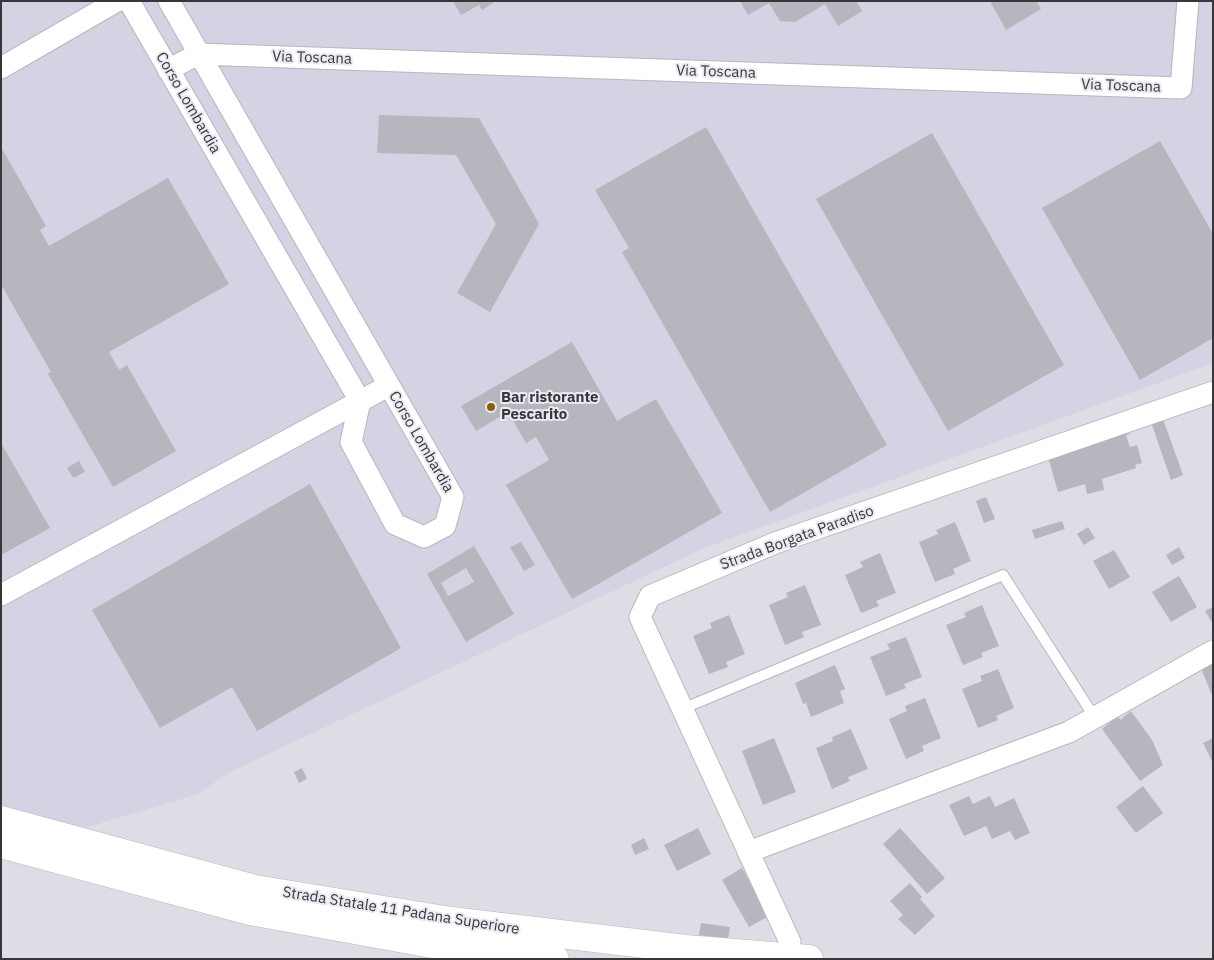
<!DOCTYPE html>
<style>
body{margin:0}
#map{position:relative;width:1214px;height:960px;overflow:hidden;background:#dddde5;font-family:"IBM Plex Sans",sans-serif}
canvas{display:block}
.frame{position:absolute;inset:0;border:2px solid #37373a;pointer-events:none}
</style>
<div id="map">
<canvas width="1214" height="960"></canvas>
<div class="frame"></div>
</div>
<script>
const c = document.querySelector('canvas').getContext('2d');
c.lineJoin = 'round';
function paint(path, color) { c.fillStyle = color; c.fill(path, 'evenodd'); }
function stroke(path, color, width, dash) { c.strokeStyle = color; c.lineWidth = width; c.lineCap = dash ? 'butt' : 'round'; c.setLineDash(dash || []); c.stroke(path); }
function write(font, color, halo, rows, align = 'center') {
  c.font = font + ' "IBM Plex Sans",sans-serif'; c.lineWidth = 4; c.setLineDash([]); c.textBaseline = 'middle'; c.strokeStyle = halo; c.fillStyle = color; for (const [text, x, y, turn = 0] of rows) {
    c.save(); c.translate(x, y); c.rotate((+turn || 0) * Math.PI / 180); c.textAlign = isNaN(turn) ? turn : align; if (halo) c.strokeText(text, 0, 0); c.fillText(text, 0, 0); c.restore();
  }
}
paint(new Path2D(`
 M1,1h1212v362l-509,185 -476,225 -30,21 -117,35 -80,-6z`), '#d3d3e3');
paint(new Path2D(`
 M453,1h43l-14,9 -3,-5 -18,10z
 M740,1h116l6,10 -24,15 -13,-22 -30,18 -15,-1 -11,-18 -21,12z
 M990,1h46l5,8 -35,21z
 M379,115l100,3 54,95 6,11 -49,88 -33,-19 39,-69 -40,-69 -79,-2z
 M706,127l181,318 -117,67 -148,-260 7,-4 -34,-58z
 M932,133l132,232 -116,66 -132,-232z
 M1160,141l53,93v104l-73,42 -98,-172z
 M1,147l45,79 -6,4 9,16 119,-68 61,106 -120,68 10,18 8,-5 49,86 -63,36 -65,-113 3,-2 -48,-84 -2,1z
 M572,342l45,79 39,-22 66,114 -150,86 -66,-114 43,-25 -13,-23 -10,6 -18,-31 -32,19 -15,-25z
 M1163,419l20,56 -12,5 -20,-58z
 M1127,428l2,7h-3l4,12 7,-2 5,18 -7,2 1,3 -34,11 2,11 -17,4 -2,-10 -27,8 -10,-35z
 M1,443l49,85 -49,27z
 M79,461l6,11 -12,6 -6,-10z
 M310,484l91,164 -144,83 -25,-44 -72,41 -68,-118z
 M986,497l9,22 -11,4 -8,-22z
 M1062,521l3,8 -30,10 -3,-9z
 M955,522l16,39 -18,8 2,5 -20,8 -16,-40 19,-8 -2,-4z
 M1088,527l7,11 -11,7 -7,-11z
 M521,542l14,23 -11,6 -14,-24z
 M474,546l40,68 -48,28 -39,-68zM466,568l8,14 -26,14 -7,-13z
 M1179,547l6,11 -13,7 -6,-10z
 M1114,550l16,27 -21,12 -16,-28z
 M880,553l16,40 -20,8 3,5 -18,7 -16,-38 18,-8 -3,-5z
 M1179,576l18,31 -26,15 -19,-30z
 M805,585l16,40 -19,7 2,5 -19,8 -16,-40 19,-8 -2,-4z
 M982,605l17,41 -18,7 2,4 -20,8 -17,-40 20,-8 -2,-4z
 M1213,607v17l-8,-13z
 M729,615l16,39 -19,8 2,5 -19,7 -16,-38 19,-8 -2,-5z
 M906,637l16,40 -18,7 2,4 -20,8 -16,-39 20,-8 -3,-5z
 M1213,662v36l-12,-30z
 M835,665l10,24 -5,2 4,12 -33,14 -5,-14 -3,1 -8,-21z
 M998,669l16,39 -18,8 2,4 -20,8 -16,-39 20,-8 -2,-5z
 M925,698l16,40 -19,8 2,5 -18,8 -17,-40 18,-8 -2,-5z
 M1131,711l21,29 11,25 -23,16 -38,-52 16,-13 2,4z
 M851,729l17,40 -20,8 2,4 -18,8 -16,-41 17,-7 -1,-4z
 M774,738l22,54 -33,13 -21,-54z
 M1213,738v25l-10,-20z
 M302,768l5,11 -8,4 -5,-11z
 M1143,786l20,27 -27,20 -20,-26z
 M969,796l4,8 17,-8 5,11 19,-9 16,35 -15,7 -5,-9 -18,8 -6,-13 -22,10 -15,-31z
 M698,828l13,26 -34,17 -13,-26z
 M900,828l45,50 -18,16 -44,-50z
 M644,838l5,11 -14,6 -4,-10z
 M742,868l27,48 -20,11 -27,-47z
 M910,883l12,14 -2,2 15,17 -20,19 -17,-16 5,-4 -13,-14z
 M701,923l29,4 -2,12 -29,-4z`), '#b6b6be');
const service = new Path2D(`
 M682,709l321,-134 92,143`);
const minor = new Path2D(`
 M129,1l231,400 -9,41 44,82 29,13 21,-11 8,-29 -284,-496
 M1,68l116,-67
 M168,70l30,-16 983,34 7,-87
 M1,595l387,-209
 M748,852l321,-120 144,-81
 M790,942l-150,-325 10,-21 125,-53 438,-151`);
const trunk = new Path2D(`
 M1,820l254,69 196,32 235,28 123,10
 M1,844l249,67 199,36 106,12`);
stroke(service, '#b6b6bd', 12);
stroke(minor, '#b6b6bd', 23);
stroke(trunk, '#b6b6bd', 29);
stroke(service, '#fff', 10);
stroke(minor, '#fff', 21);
stroke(trunk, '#fff', 28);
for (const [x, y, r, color] of [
 [491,407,5,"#8a5d00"]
]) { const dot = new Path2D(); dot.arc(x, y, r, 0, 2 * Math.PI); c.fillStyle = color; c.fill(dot); stroke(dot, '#eaeaf3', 2); }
write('15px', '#37373a', '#eaeaf3', [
 ["Via Toscana",312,58,2],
 ["Via Toscana",716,72,2],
 ["Via Toscana",1121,86,2],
 ["Corso Lombardia",188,103,60],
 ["Corso Lombardia",421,442,60],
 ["Strada Borgata Paradiso",797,538,-20],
 ["Strada Statale 11 Padana Superiore",401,911,9]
]);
write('bold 15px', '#37373a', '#eaeaf3', [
 ["Bar ristorante",501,398],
 ["Pescarito",501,415]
], 'left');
</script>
